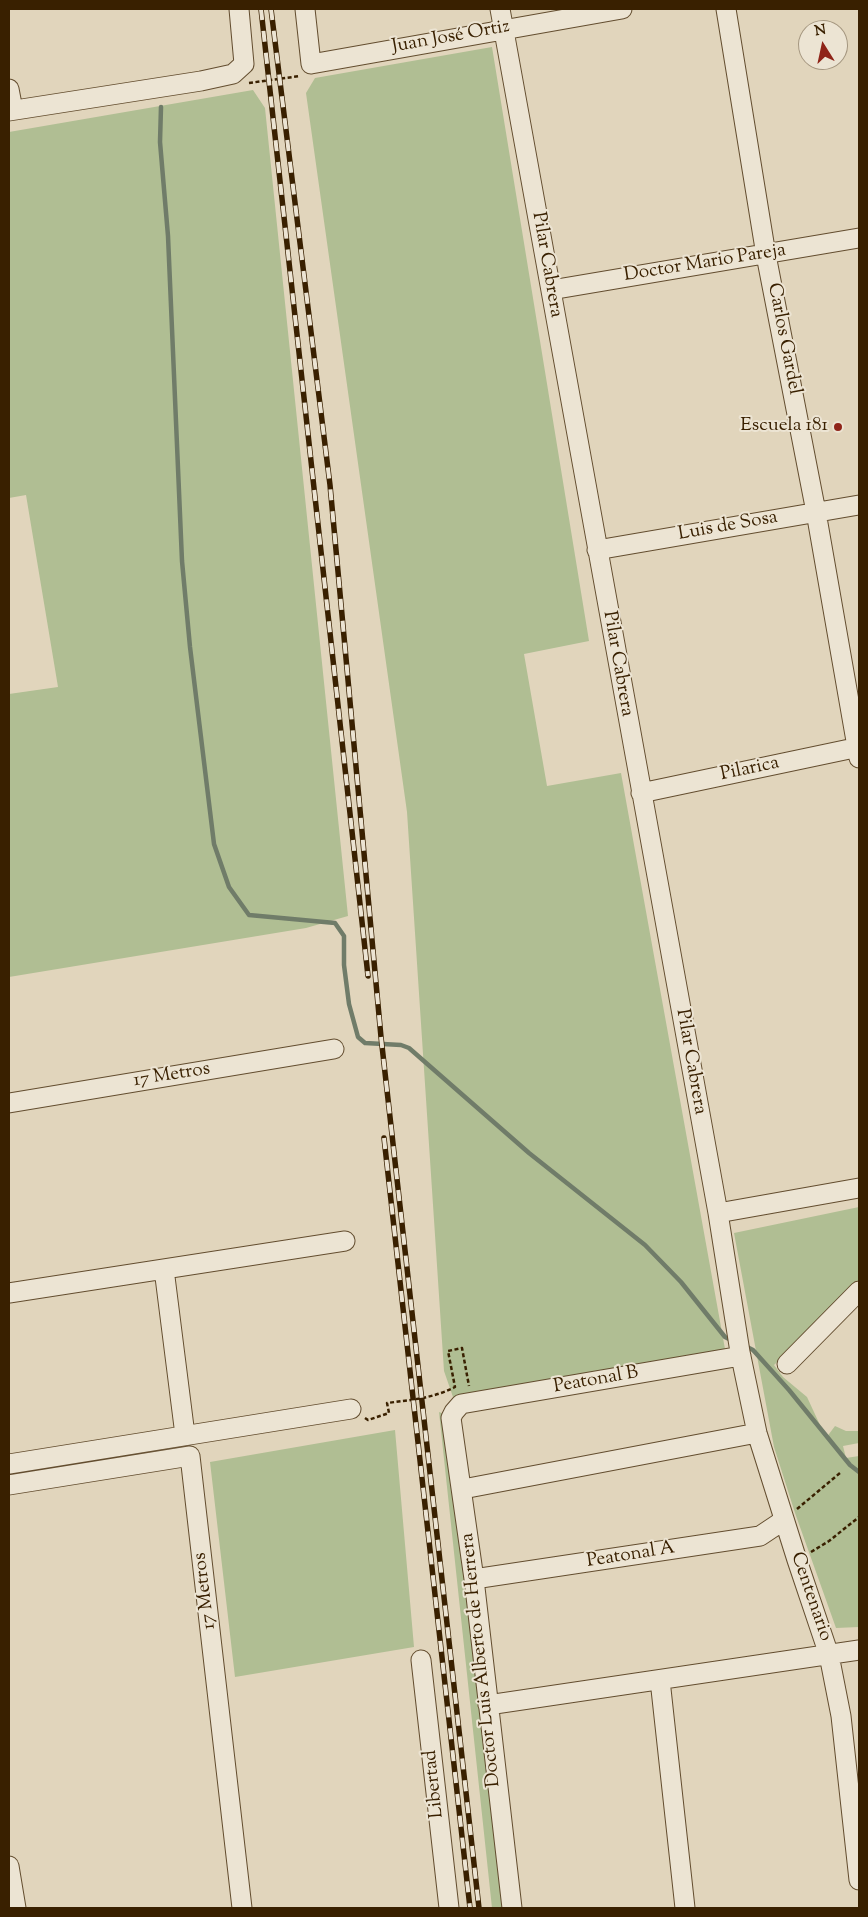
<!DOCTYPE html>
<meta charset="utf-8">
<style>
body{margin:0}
#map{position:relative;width:868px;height:1917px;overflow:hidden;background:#e1d5bc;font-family:"Sorts Mill Goudy",serif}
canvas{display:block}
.frame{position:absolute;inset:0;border:10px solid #392000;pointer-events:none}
.north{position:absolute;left:798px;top:20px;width:50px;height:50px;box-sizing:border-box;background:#ece4d3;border:1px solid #a4967f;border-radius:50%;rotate:350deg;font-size:14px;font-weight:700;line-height:20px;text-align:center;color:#392000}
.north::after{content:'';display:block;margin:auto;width:18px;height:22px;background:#8f2418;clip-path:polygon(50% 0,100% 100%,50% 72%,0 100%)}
</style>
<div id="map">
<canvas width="868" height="1917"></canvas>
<div class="frame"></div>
<div class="north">N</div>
</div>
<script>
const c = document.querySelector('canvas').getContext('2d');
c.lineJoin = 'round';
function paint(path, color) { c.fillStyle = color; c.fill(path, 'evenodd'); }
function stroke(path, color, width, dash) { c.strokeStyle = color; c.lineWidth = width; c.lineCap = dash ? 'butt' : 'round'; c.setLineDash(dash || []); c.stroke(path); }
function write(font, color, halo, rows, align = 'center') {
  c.font = font + ' "Sorts Mill Goudy",serif'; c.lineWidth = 4; c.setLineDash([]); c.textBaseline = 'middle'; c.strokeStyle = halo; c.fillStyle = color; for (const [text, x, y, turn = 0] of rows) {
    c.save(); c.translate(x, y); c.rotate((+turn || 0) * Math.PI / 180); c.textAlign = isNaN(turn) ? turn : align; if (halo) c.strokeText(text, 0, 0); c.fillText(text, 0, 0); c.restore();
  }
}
paint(new Path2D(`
 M492,47l97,594 -65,13 23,132 74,-13 104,576 -272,48 -9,-26 -37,-559 -101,-719 9,-15z
 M253,90l12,18 83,808 -42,12 -297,49v-283l49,-7 -32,-192 -17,3v-366z
 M859,1207v76l-85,82 9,12 24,20 19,41 9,-12 11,5h13v12l-16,3 3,12 13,-2v171l-23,1 -41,-115 -21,-66 -40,-214z
 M439,1412l5,2 11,77 48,417h-11z
 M395,1430l19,217 -179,30 -25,-215z`), '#b0be93');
stroke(new Path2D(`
 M161,107l-1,35 8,94 14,325 8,86 24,197 15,43 20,28 86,8 9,13v29l5,39 9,33 7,6 36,2 8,3 120,105 116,92 36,37 44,55 8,4
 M745,1346l8,4 36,40 61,75 9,7`), '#707c69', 4.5);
const minor = new Path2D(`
 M305,9l6,55 311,-55
 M500,9l218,1204 22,139 17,81 40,127 32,95 12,61 18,164
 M726,9l40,246 50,257 43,246
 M9,89l4,21
 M9,111l192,-30 32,-7 11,-10 -5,-55
 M551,290l308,-52
 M597,550l262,-45
 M641,793l218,-46
 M9,1103l325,-54
 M718,1213l141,-25
 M164,1269l21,166
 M9,1293l336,-52
 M787,1364l72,-73
 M9,1464l342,-55
 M9,1485l181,-29 52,452
 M463,1489l294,-56
 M474,1579l286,-43 24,-16
 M421,1660l28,248
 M660,1680l25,228
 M488,1705l371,-55
 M9,1866l7,42
 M512,1908l-38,-329 -23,-161 3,-6 7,-8 280,-48`);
stroke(minor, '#634d2f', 21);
stroke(new Path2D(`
 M249,83l51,-7
 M365,1418l3,2 21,-7 -2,-10c24,-3 47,-5 68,-16l-7,-36 14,-3 7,38
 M797,1509l43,-36
 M811,1552l18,-11 30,-24`), '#392000', 2.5, [4, 2.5]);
stroke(minor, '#ece4d3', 19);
const rail = new Path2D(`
 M261,9l107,967
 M271,9l59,476 51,552 98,871
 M384,1138l86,770`);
stroke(rail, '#392000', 5.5);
stroke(rail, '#ece4d3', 4, [11]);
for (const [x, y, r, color] of [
 [838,427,5,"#8f2418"]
]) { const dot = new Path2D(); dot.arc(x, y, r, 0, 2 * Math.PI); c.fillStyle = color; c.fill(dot); stroke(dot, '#ece4d3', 2); }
write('19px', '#392000', '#ece4d3', [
 ["Juan José Ortiz",451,38,-10],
 ["Doctor Mario Pareja",705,264,-9],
 ["Pilar Cabrera",546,265,80],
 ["Carlos Gardel",783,339,79],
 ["Luis de Sosa",728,527,-10],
 ["Pilar Cabrera",617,664,80],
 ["Pilarica",750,770,-12],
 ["Pilar Cabrera",690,1062,80],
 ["17 Metros",172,1076,-9],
 ["Peatonal B",596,1381,-10],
 ["Peatonal A",631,1556,-9],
 ["17 Metros",206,1591,-97],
 ["Centenario",810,1597,71],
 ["Doctor Luis Alberto de Herrera",482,1660,-96],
 ["Libertad",435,1784,-96]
]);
write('19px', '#392000', '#ece4d3', [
 ["Escuela 181",828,427]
], 'right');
</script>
